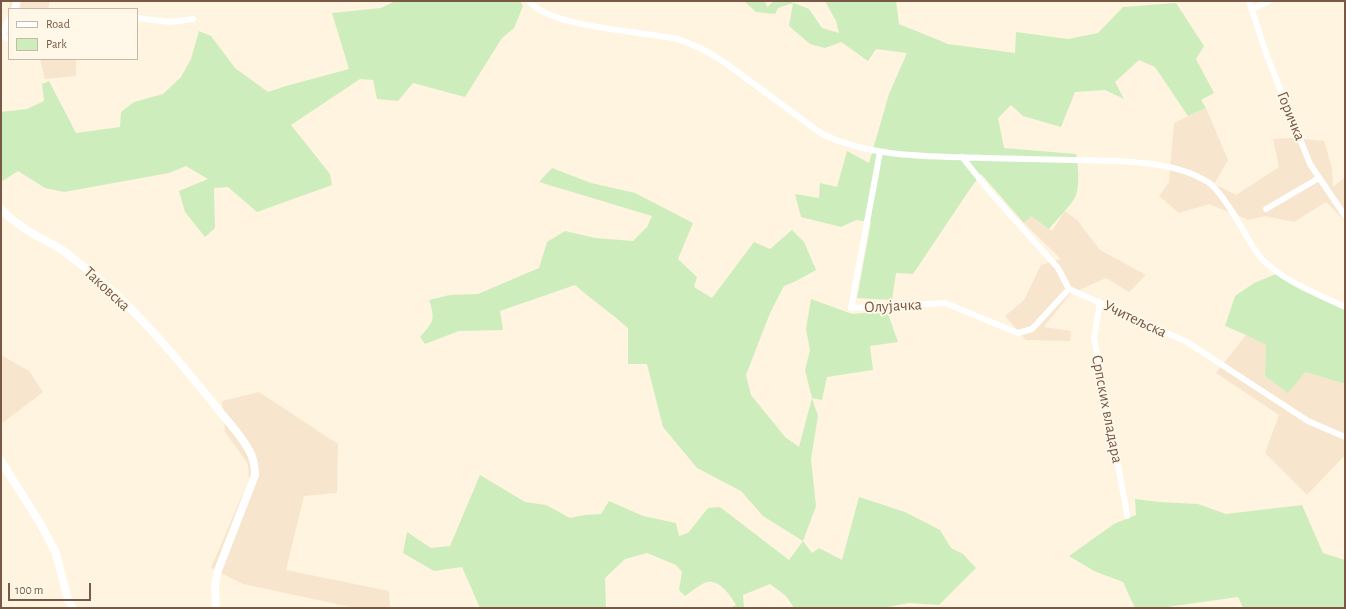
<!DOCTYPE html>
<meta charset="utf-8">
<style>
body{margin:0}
#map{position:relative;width:1346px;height:609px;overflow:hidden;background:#fef4df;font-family:"Alegreya Sans",sans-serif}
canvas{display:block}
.frame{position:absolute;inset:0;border:2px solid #775945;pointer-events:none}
.legend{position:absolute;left:8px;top:8px;width:130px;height:52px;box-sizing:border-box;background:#fff7e8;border:1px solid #c9b8a7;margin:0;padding:5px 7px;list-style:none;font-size:12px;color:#775945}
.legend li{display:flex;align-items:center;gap:8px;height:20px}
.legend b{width:20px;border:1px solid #c9b8a7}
.scale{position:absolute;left:8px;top:583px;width:83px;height:18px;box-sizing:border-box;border:2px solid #775945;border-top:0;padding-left:5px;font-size:12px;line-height:14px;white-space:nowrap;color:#775945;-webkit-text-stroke:3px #fff7e8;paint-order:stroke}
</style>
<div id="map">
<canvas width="1346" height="609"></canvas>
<div class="frame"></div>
<ul class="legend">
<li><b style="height:5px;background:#fff"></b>Road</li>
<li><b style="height:11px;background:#ceedbd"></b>Park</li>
</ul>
<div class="scale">100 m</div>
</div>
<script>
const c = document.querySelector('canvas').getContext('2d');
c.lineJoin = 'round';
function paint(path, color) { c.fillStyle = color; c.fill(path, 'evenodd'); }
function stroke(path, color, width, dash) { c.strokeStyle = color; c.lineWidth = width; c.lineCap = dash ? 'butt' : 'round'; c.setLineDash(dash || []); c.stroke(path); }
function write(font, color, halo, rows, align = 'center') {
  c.font = font + ' "Alegreya Sans",sans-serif'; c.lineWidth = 4; c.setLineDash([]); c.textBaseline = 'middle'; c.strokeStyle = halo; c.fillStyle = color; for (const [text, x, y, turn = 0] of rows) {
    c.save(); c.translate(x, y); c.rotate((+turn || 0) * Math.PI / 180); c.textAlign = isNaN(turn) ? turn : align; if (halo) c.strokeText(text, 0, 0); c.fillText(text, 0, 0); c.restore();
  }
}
paint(new Path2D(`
 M10,1h40l-2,8h-39z
 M40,59h38l-2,1v16l-31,3z
 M1206,108l22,52 -14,24 22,11 43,-28 -6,-28 19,-1 32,3 8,27 1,19 12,-10v44l-19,-19 -32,20 -29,-6 -16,4 -40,-16 -30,9 -20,-17 10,-14 5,-59z
 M1065,211l12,9 23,30 46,25 -17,17 -23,-14 -36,16 -26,33 27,4 -1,10 -44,-1 -21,-24 19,-16 17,-35 20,-6 -37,-36 6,-8 22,16z
 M1246,335l20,10 -1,31 23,17 16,-21 41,12v71l-38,40 -42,-42 14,-38 -63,-42z
 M1,355l28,16 14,21 -42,32z
 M259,392l79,52 -1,49 -33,3 -18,74 103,21 1,17h-35l-112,-24 -32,-16 38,-89 -1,-15 -23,-32 -3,-31z`), '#f7e5cd');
paint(new Path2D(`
 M395,1h125l3,5 -9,22 -12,10 -37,59 -52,-14 -15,18 -21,-2 -4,-19 -13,-1 -69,46 39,49 2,11 -75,27 -29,-25 -14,1 1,40 -10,9 -20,-25 -6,-21 29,-12 -22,-13 -17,7 -105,19 -19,-4 -27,-17 -17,11v-70l26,-3 17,-8 -2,-17 7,-3 27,52 44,-6 1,-15 13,-10 29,-8 18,-17 10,-18 8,-28 12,5 24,32 33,24 18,-6 63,-17 -17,-56 49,-5z
 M744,1h21l2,6 7,-6h15l20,8 13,19 17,5 -3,-12 -11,-20h71l3,23 49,20 67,9 1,-21 52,7 30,-6 25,-26 53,-4 28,43 -8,13 18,34 -13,7 5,8 -18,8 -33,-49 -16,-7 -24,22 9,17 -19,-9 -30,2 -14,35 -38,-11 -12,-11 -13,13 6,30 72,6c2,12 4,29 0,41 -4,10 -20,25 -27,34l-18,-13 -7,7 -43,-49 -11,15 -57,85 -17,-1 -4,27 -35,-2 14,-76 -15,-2 -15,7 -40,-10 -6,-23 24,4 1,-15 17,4 10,-36 22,12 20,-69 18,-41 -31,-4 -8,12 -27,-19 -16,6 -15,-4 -21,-18 4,-23 -15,5 -3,6 -19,-2z
 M552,168l39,15 44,10 58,30 -15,36 19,18 -3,10 18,11 42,-56 16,7 22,-19 12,12 12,28 -22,12 -10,4 -14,27 -24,62 5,20 34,42 14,10 13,-49 -7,-28 5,-20 -4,-21 5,-30 41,15 35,-3 11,31 -28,4 3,24 -46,7 -5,23 -10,-2 6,18 -7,43 5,47 -13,35 9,12 7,-5 23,12 17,-63 46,15 35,18 11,18 12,6 13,14 -37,37 -30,-2 -26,5h-89l-8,-12 -16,-12 -27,11 1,13h-14l6,-3c-6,-10 -16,-25 -29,-23 -7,2 -16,10 -22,14l-6,-6 3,-18 -6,-7 -29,-12 -22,6 -20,19 1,30h-126l-18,-41 -28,4 -31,-18 4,-21 24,16 19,-2 30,-71 45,27 21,3 24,13 14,-3 17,-1 8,-13 34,15 33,7 3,13 9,-3 20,-25 12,-1 69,53 14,-19 -40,-25 -22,-25 -44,-23 -34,-41 -16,-63h-19v-36c-17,-15 -36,-28 -53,-43l-75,26 3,19 -44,1 -34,13 -5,-7c13,-15 16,-17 9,-37l21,-5 28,-1 61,-26 8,-26 18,-11 30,7 38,3 14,-14 5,-11 -113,-34z
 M1276,274l69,34v76l-40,-12 -17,21 -23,-17 1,-31 -20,-10 -21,-9 10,-30 19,-13z
 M1135,499l24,3 39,2 28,10 76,-9 21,48 22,7v48h-102l-5,-11 -78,11h-25l-12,-26 -29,-11 -25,-15 45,-32 22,-9z`), '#ceedbd');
stroke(new Path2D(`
 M529,1c22,27 113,30 148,38 17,5 32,13 47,23l98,72c50,24 107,22 161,24 45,1 89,2 134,3 31,2 63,4 91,21 9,6 17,19 23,28 11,16 18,34 31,49 21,22 56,35 83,48
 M1249,1l18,55 43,108 35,52
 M1252,9l17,-8
 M137,18l33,4 23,-3
 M1,36l8,3
 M880,152l-29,156 94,-5 73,30 14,-4 37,-40
 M962,157l28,35 68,76 11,21 118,53 121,79 37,16
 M1266,209l53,-31
 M1100,302l-6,36 32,170 1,8`), '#fff', 6);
stroke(new Path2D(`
 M15,9l2,-8
 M1,34l8,-13
 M1,209c16,18 37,27 58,39 8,5 16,12 24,18 50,39 94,92 134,142 11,14 26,29 34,46 3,7 4,14 4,21l-38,98 -2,13 1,22
 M1,461l39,62 16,30 12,47 5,8`), '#fff', 8);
write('16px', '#775945', '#fff7e8', [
 ["Горичка",1291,116,68],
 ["Таковска",107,289,43],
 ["Олујачка",893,306,-3],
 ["Учитељска",1135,319,25],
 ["Српских владара",1107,409,79]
]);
</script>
